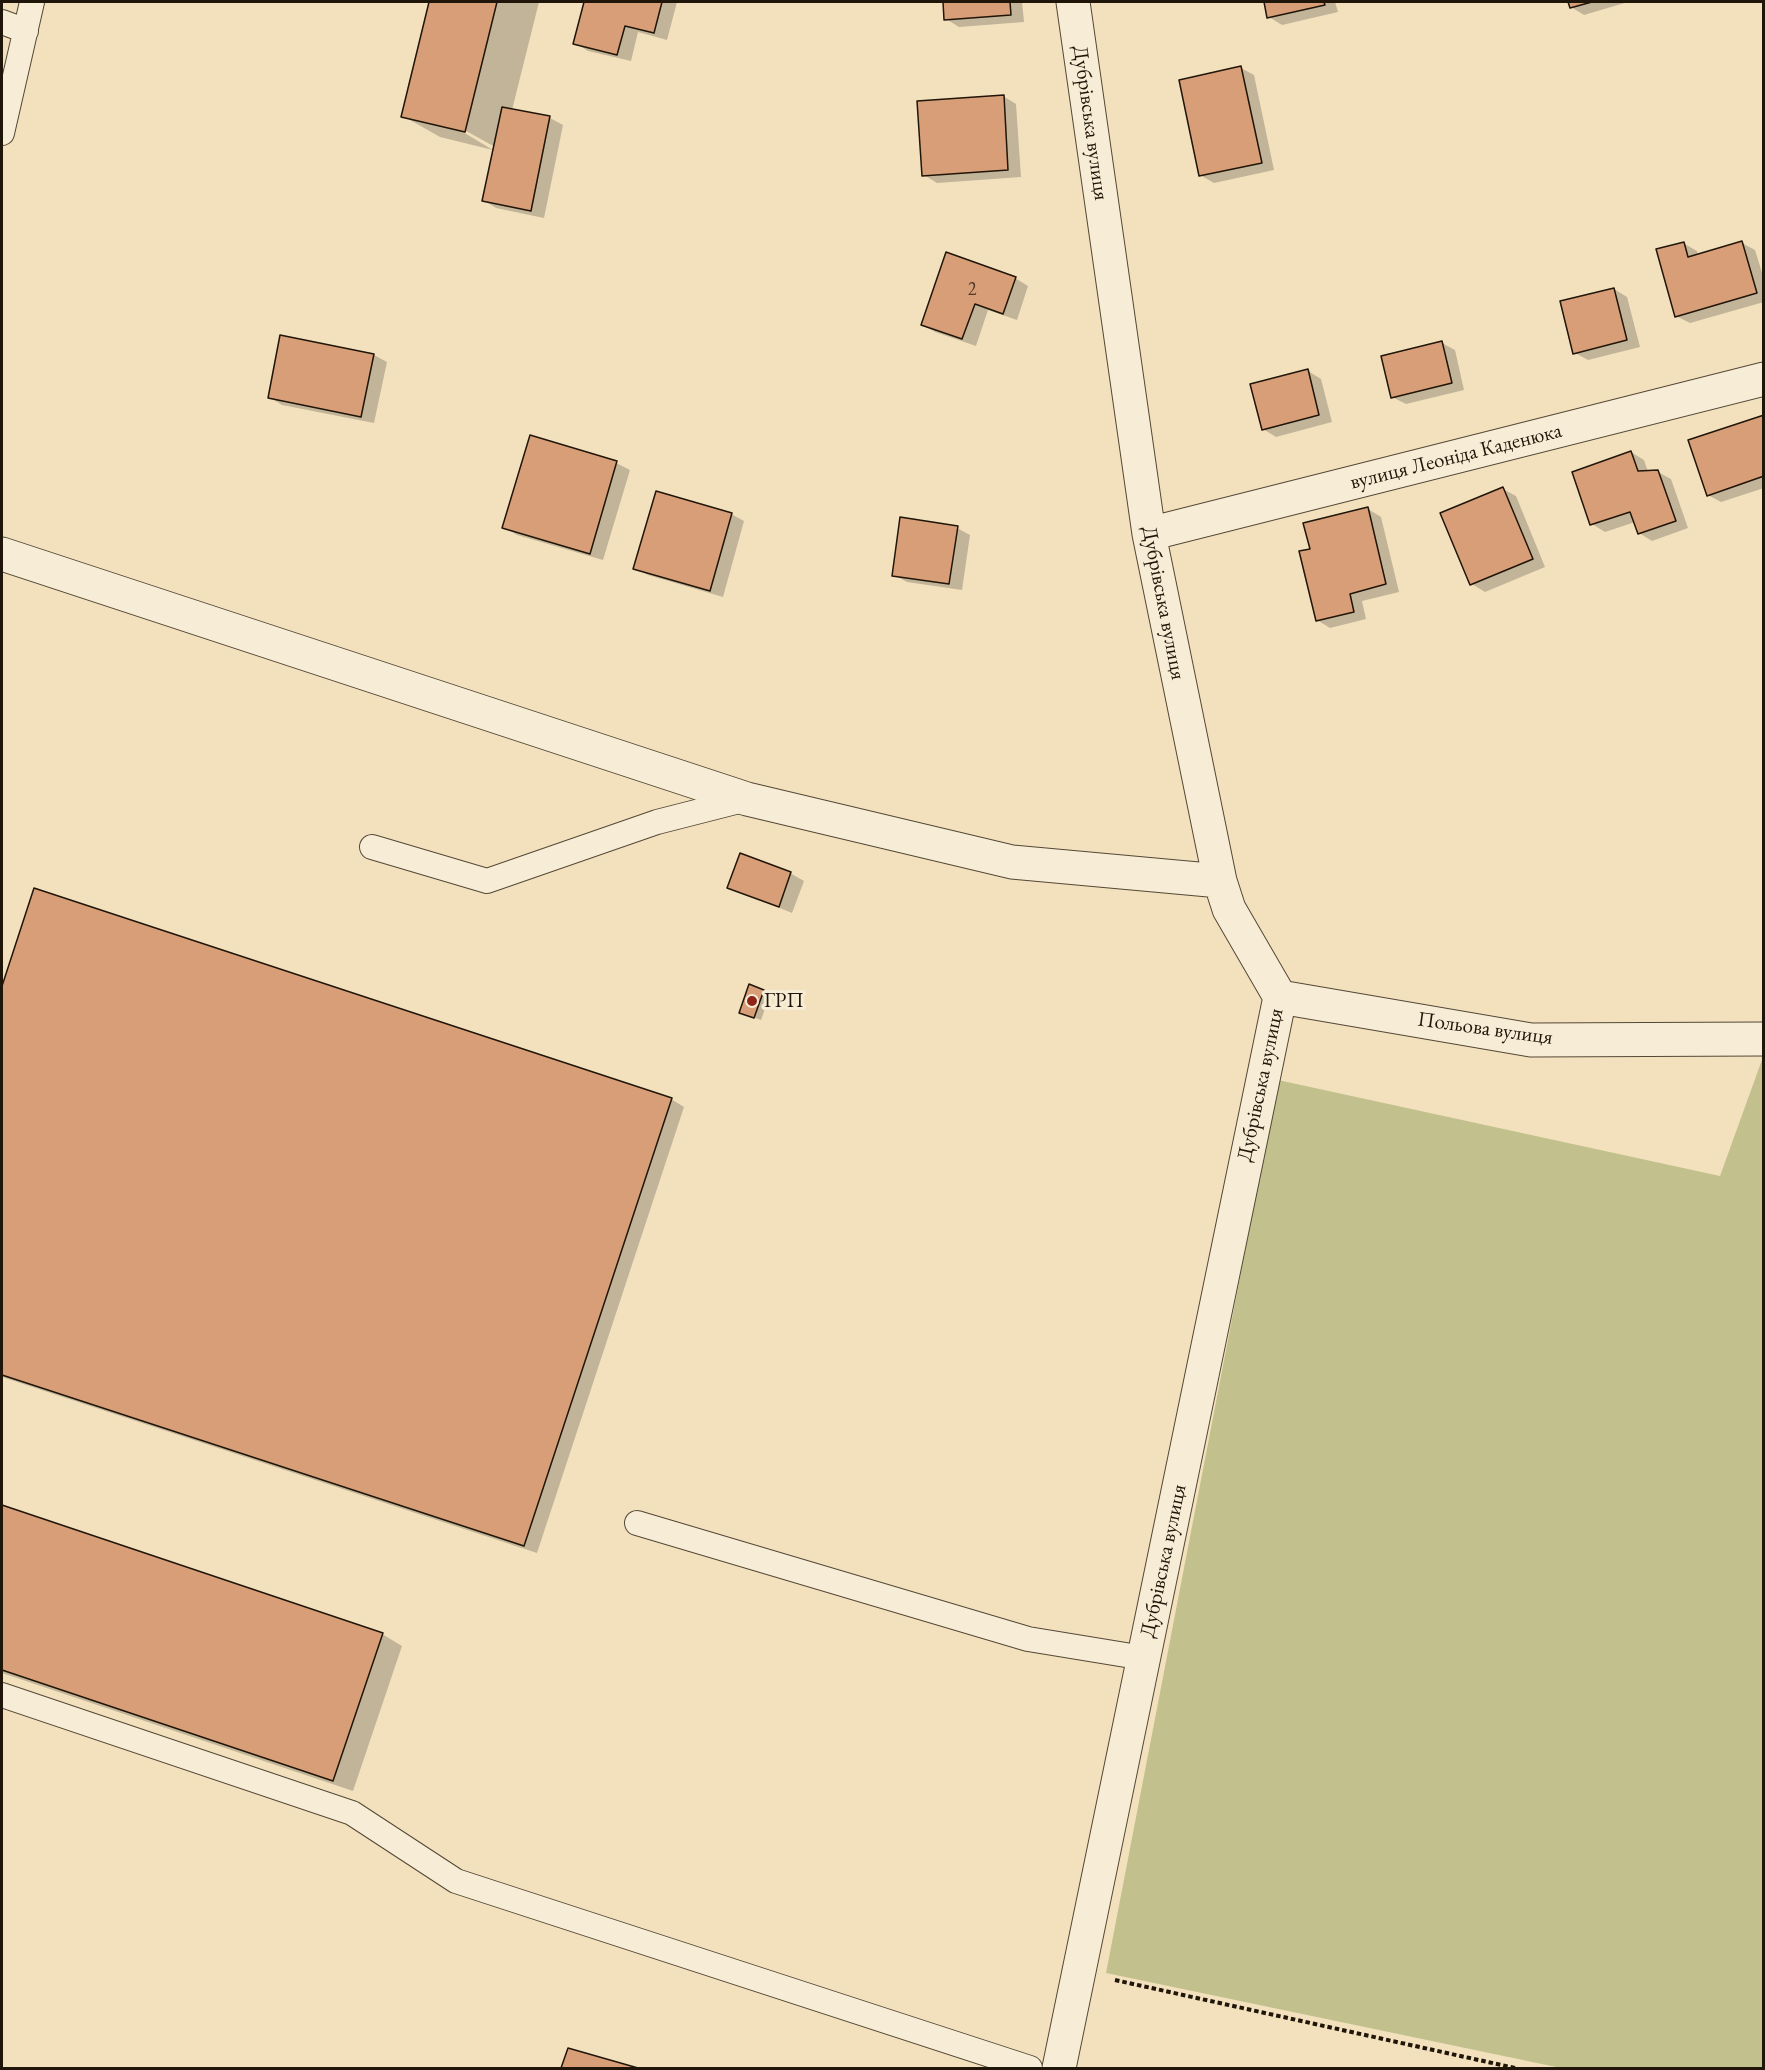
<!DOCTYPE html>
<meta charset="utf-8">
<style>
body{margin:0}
#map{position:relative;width:1765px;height:2070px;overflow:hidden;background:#f3e1be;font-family:"EB Garamond",serif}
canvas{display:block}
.frame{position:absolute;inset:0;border:3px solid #1f1508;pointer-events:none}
</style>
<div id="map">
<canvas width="1765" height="2070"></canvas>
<div class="frame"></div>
</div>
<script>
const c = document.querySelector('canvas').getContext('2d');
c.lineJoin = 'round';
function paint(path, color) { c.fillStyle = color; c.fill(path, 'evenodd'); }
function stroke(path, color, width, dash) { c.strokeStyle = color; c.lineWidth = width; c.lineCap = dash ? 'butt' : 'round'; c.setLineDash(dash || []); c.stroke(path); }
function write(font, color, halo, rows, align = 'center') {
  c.font = font + ' "EB Garamond",serif'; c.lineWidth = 6; c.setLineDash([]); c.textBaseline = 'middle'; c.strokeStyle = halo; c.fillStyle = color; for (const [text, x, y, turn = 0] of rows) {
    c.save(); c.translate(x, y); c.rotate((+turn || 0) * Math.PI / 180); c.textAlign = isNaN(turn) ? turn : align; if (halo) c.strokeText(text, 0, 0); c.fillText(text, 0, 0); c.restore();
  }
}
paint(new Path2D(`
 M1763,1057v1011h-202l-455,-95 172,-893 442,96z`), '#c2c18d');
paint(new Path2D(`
 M431,2h108l-27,108 38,8 13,7 -19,93 -48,-10 -13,-8 12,-53 -36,-20 -1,2 35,21 -53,-13 -37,-21z
 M586,2h91l-10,38 -29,-8 -7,29 -43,-10 -13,-8z
 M944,2h78l2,20 -65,5 -13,-8z
 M1265,2h70l3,10 -56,13 -13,-8z
 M1570,2h58l-44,13 -13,-8z
 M1241,68l13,7 20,95 -60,13 -14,-8z
 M1003,96l13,8 5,73 -84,6 -13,-8z
 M1683,243l14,8 1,5 44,-13 13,7 9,29v23l-74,21 -14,-7z
 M1015,278l13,8 -11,34 -29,-10 -12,36 -41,-14 -13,-8z
 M1614,289l13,8 13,50 -52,13 -13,-7z
 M1442,343l13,7 9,40 -58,14 -14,-7z
 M374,355l13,7 -13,61 -92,-18 -13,-8z
 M1308,371l13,8 11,43 -56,15 -13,-8z
 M1764,416v72l-43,14 -13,-7z
 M531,437l85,26 14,7 -27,90 -86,-25 -13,-8z
 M1631,452l13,8 4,12h10l13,7 17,49 -36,13 -13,-8 -4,-11 -30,10 -13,-8z
 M1503,489l13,7 29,71 -60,25 -13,-8z
 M1368,509l13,8 18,75 -37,9 4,18 -36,9 -13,-8 -6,-70z
 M731,514l13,7 -21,76 -75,-22 -13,-7z
 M957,528l13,7 -8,55 -55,-8 -13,-7z
 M790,873l14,8 -12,32 -63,-26z
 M35,890l636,209 13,8 -147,446 -535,-176v-386z
 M750,986l20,9 -9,25 -14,-5z
 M2,1507l380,127 20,12 -49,145 -351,-118z
 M569,2049l63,19h-69z`), '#0003');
const building = new Path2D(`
 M429,2h68l-32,130 -64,-15z
 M584,2h78l-8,31 -29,-7 -8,29 -44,-11z
 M943,2h67l1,13 -67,5z
 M1264,2h60l1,3 -58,13z
 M1568,2h24l-22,6z
 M1241,66l21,97 -63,13 -20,-96z
 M1004,95l4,75 -86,6 -5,-75z
 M502,107l48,9 -19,95 -49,-10z
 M1742,241l15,52 -82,24 -19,-68 28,-7 4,15z
 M946,252l70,25 -13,37 -28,-10 -13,35 -41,-14z
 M1614,288l13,52 -54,14 -13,-53z
 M280,335l94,19 -13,63 -93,-19z
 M1442,341l10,42 -61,15 -10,-42z
 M1308,369l11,46 -57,15 -12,-46z
 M1764,415v61l-57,20 -19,-56z
 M530,435l87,26 -27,93 -88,-26z
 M1631,451l7,20 20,-1 18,51 -38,13 -8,-22 -40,13 -18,-53z
 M1503,487l30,72 -63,26 -30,-72z
 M656,491l76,22 -22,78 -77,-22z
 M1368,507l18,77 -36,10 4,18 -38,9 -17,-70 11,-2 -7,-26z
 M900,517l58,9 -9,58 -57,-8z
 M740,853l51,19 -12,35 -52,-19z
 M34,888l638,210 -148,448 -522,-171v-389z
 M749,984l15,6 -10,28 -15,-5z
 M2,1505l381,128 -50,148 -331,-111z
 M568,2048l70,20h-77z`);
paint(building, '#d89e78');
stroke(building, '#1f1508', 1.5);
const service = new Path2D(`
 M2,22l24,9
 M2,133l30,-131
 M372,847l115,34 170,-59 90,-23
 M637,1523l391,116 116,19
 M2,1695l350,118 104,68 574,187`);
const minor = new Path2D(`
 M1149,534l615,-155
 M2,554l745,245 265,63 208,19
 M1280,997l251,43 233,-1
 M1059,2068l221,-1071 -51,-88 -9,-28 -71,-347 -76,-532`);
stroke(service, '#544836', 26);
stroke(minor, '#544836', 35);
stroke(new Path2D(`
 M1115,1980l400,88`), '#1f1508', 4, [4.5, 3]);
stroke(service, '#f7ecd5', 24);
stroke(minor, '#f7ecd5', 33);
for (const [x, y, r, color] of [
 [752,1001,6,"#8f2418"]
]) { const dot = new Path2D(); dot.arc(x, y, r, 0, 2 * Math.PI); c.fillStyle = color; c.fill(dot); stroke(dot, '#f7ecd5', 2); }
write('18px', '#4d3724', null, [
 ["2",972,290]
]);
write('21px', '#1f1508', '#f7ecd5', [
 ["Дубрівська вулиця",1090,123,82],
 ["вулиця Леоніда Каденюка",1456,457,-14],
 ["Дубрівська вулиця",1163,603,79],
 ["Польова вулиця",1485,1029,8],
 ["Дубрівська вулиця",1261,1085,-78],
 ["Дубрівська вулиця",1164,1561,-78]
]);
write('21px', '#1f1508', '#f7ecd5', [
 ["ГРП",764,1001]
], 'left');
</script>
